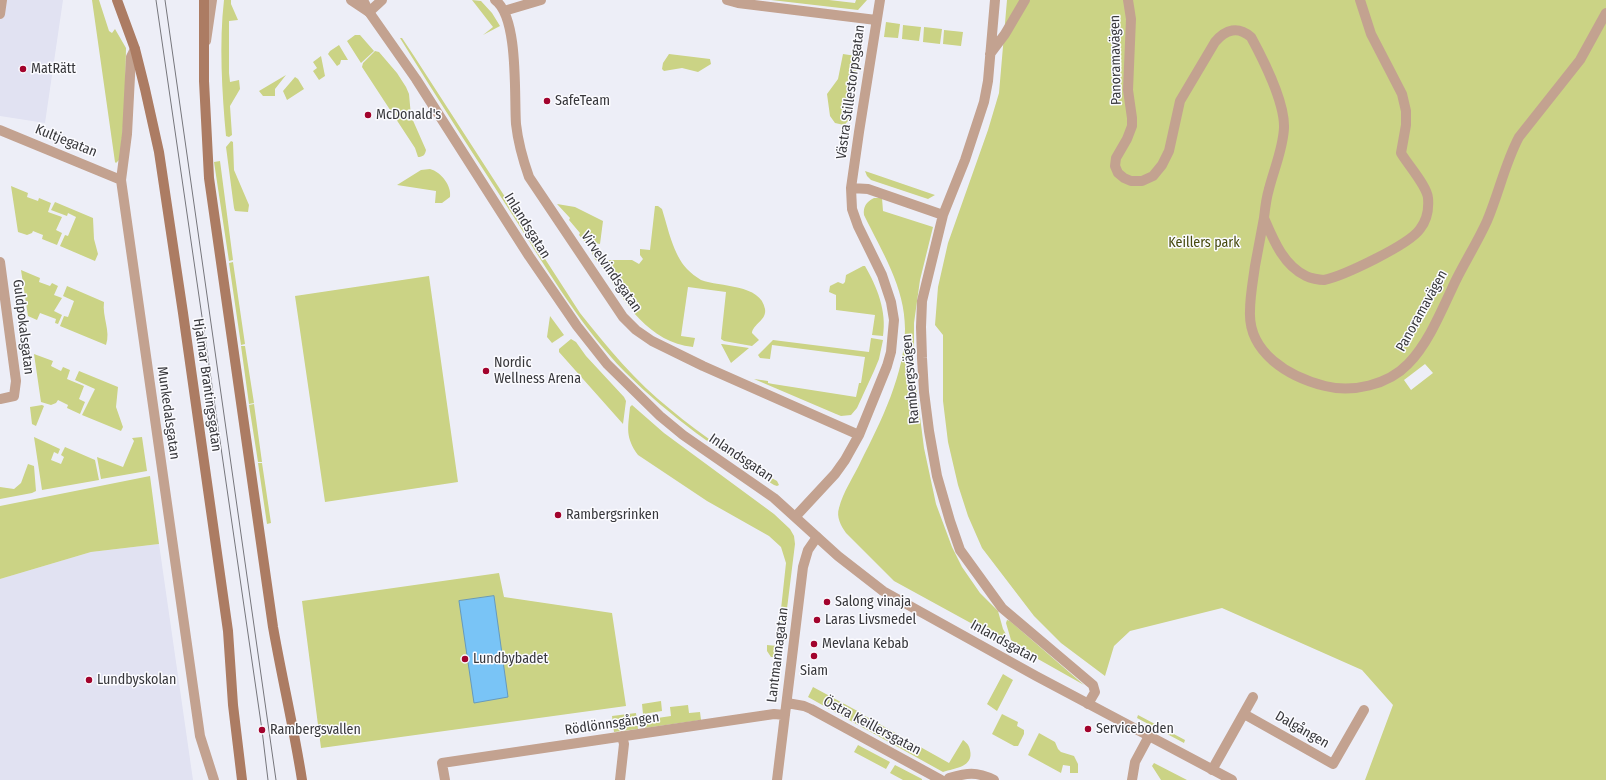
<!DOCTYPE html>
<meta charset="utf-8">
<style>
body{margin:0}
canvas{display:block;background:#edeef7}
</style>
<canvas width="1606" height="780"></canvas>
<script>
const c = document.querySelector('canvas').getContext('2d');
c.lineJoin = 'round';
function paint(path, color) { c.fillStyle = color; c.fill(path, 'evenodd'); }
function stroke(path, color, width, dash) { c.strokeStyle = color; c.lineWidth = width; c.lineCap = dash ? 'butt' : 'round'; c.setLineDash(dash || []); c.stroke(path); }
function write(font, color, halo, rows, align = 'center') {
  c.font = font + ' "Fira Sans Condensed",sans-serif'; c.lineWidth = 3; c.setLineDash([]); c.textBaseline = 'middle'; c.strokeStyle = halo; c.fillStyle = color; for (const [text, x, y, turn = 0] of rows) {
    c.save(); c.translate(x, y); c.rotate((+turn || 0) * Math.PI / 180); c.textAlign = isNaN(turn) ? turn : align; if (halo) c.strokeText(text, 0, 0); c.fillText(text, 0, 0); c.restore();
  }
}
paint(new Path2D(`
 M0,0h63l-18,123 -45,-7z
 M159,544l34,236h-193v-201l91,-27z`), '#e1e2f2');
paint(new Path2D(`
 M92,0h7l10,31 3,2 3,-4 11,19 -1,56 -5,55 -4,4 -1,-1z
 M224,0h7v4l7,16 -9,1v52l1,9 9,-2 1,9 -10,17 2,29 -3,2 -3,-1c-4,-43 -7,-94 -2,-136z
 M472,0l9,1 11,12 8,13 -17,9 10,-8z
 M771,0h58l26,3 1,-3h11l-9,10z
 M1007,0h599v780h-241l28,-75 -31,-35 -140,-62 -92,23 -16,15 -9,30 -44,-33 -27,-27 -52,-68 -14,-32 -10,-31 -10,-43 -5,-41v-66l-8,-10 3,-38 10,-44 40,-113 11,-37zM1425,364l8,9 -22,17 -7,-10z
 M886,22l14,2 -2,14 -14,-1z
 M903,25l18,2 -2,14 -17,-2z
 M924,27l18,2 -2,15 -17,-2z
 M944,30l19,2 -2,14 -18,-2z
 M360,35l14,16 -13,12 -14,-22 8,-6z
 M400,38h2l12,18 166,257c27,34 56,69 90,96 33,28 69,51 107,72l2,4 -2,1 -3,-1c-54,-33 -104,-68 -149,-113 -43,-44 -75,-98 -108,-150 -39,-61 -79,-122 -117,-184z
 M339,45l9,15h-7l-1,4 -3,2 -9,-12 2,-3z
 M375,51l4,1 18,21 9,14 3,7 2,22 15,34c-1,5 -3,7 -8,7l-3,-9 -53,-81 1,-4z
 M669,54l41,5 1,5 -13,8 -16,-4 -18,3 -2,-2 1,-6z
 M843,54l13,2 2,3 -9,61 -5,5 -9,-2 -5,-7 -3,-22 11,-15z
 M321,56l4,20 -6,4 -6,-9 4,-3 -4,-6z
 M286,75l-11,14v7h-12l-4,-5z
 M295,77l3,2 6,10 -17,11 -4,-9z
 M231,141l2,1 1,28 15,35 -1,7 -13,-1 -1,-3 -8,-61z
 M220,161l13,99 -4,1 -15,-99z
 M430,169c11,3 22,17 20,28l-8,6h-7l1,-12 -39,-6 24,-15z
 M865,171l70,24 -7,4 -57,-19 -4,-4z
 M11,186l17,7 -1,4 11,4 1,-3 12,5 -3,9 14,5 -6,13 6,3 -5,12 -15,-6 1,-4 -10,-4 -1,2 -5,2 -9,-3z
 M874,198h8l1,13 50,16 -13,53 -6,43v47l10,78 12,56 16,43 10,20 18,26 18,18 5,18 4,7 -1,2 -28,-11 -84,-46 -48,-48c-5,-7 -10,-16 -7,-25 4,-16 15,-32 22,-47 20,-39 44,-88 44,-132 0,-42 -23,-77 -41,-114 -1,-8 2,-13 10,-17z
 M55,202l38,16 1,21 4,15 -3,7 -35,-15 5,-11 3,1 8,-19 -8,-4 -1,3 -16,-6z
 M557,204l18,3 28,14 -3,23 -16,-3 -5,-6 1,-2 -11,-13 1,-2z
 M655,206h3l4,3c6,19 11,45 25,60 4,4 9,8 14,11 19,7 60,4 64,29 2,11 -12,15 -13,24l7,7 -7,6 -28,-5 -3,-2 5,-47 -38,-5 -7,49 14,2 -2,9c-44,-5 -68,-43 -89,-78 -4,-5 -11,-10 -12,-17l3,-1 5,6 7,3h25l7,4 4,-5 -3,-4v-6l10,1z
 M233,262l12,82 -4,1 -12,-82z
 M863,266h2c12,21 22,45 18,70l-11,-1 3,-20 -39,-5v-15l-7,-3 1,-6 8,-4 5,2 2,-2 1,-7z
 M21,270l19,8 -1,4 11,4 2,-3 6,3 -4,9 8,3 -8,13 8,4 -4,9 -3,-1 1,-4 -16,-6 -3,7 -9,-4z
 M429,276l29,206 -133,20 -30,-206z
 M67,286l37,16c-2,15 7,29 2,43l-46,-19 4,-10 4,1 6,-16 -11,-5z
 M550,316l14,19 -12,8 -5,-6z
 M871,338l12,2 -4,19 -5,12 -17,37 -6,7 -10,1 -5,-2 -82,-35 14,2v2l5,1 83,13 3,-14h2l4,-26 -93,-12 -2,14 -10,-1 -2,-3 15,-15 96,12z
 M571,339l5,3 10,14 38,41 2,4 -3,23 -64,-72v-3z
 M721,344h1l27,4 -18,15z
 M241,346h4l9,57 -5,1z
 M34,354l19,7 -2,5 10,5 2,-4 7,3 -3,9 17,7 -5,13 6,3 -5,12 -13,-6 1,-3 -10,-5 -2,3 -5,2 -10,-3z
 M79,371l39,16 -2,20 7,20 -2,4 -39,-16 13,-26 -20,-9z
 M254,404l8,58h-4l-9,-57z
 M42,405l2,1 -8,20 -4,-2 -2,-17z
 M632,405l32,28 110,81 16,15 4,7 1,8 -13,105 -1,5 -4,3h-6l-4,-6v-6l10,1 9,-83 -5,-16 -12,-11 -62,-35 -69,-46c-13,-18 -10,-27 -8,-48z
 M34,437l26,12 -2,5 -4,-2 -3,8 10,4 3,-7 -3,-2 4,-8 30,13 4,20 -57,10z
 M142,437l5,34 -46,8 -4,-22 26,10 11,-26 -2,-3z
 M258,463h4l9,60 -4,1z
 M28,464l6,2 2,25 -4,2 -32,6v-12l14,2 7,-6z
 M150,476l9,68 -68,8 -91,27v-73z
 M499,573l5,24 108,16 14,93 -305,42 -19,-147z
 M1007,620l3,1 74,64 -46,-26 -27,-19 -5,-17z
 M1003,674l10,6 -16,31 -10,-7z
 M813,687l50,27 -5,11 -50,-28z
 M661,701l1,10 -19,3 -1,-10z
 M688,705l1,8 11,-1 1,8 -56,8 -1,-8 27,-4 -1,-9z
 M636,713l2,16 -24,3 -2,-16z
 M1002,714l16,8 -1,4 7,4v4l-6,12h-4l-22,-12z
 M1138,715l47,25 -1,3 -47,-25z
 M865,716l84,47 14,-23c4,3 6,5 7,10 4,17 -15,18 -27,22l-83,-46z
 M1039,733l16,9 3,7 3,3 13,4 4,8v9h-8v-7l-7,-1 -2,8 -33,-18z
 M858,745l32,17 -4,7 -32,-17z
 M1154,763l33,17h-26l-9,-14z
 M895,765l27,14v1h-19l-13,-7z`), '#cbd385');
const water = new Path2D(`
 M494,596l14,101 -34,6 -15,-102z`);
paint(water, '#79c4f6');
stroke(water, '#659abe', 1);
stroke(new Path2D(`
 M495,0c24,17 19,96 21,124 2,18 7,36 13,53l94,140 13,13 16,11 51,25 156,69
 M727,0l11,3 138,17
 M995,0l-7,81 -4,21 -19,58 -22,55 -21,86 -1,26 1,31 2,34 5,39 8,45 13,45 10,29 42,58 91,77 2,7 -7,12
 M1128,0l3,19 -3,71 4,28v8l-5,13 -11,19 -1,8 3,7 6,5 7,3h11l11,-5 9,-11 7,-14 11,-50 35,-59c11,-13 23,-16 36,-5 12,22 34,66 33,91 -1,21 -10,41 -15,61 -3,10 -4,20 -5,29 -3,16 -6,32 -9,48 -2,15 -5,30 -5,45 -2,42 39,66 75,75 27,7 63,-1 83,-22 21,-21 35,-57 48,-84 10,-20 22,-39 31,-59 12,-28 18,-58 32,-84l61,-77 26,-47
 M504,11l37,-11
 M369,12l13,-12
 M0,14l2,-14
 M135,49l-4,8 -4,77 -6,46 79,556 14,44
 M990,54l15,-20 20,-34
 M0,130l121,50
 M851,188l17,1 75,26
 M1264,218c9,21 19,47 42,58 4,2 13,4 18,4 19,-4 85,-35 96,-51 7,-9 9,-20 8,-31 -1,-12 -20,-33 -27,-45l5,-28v-14l-4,-17 -31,-60 -11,-34
 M0,262l16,119 -2,15 -14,3
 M796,516l39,-42 10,-14 14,-25 28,-69 4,-14 3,-32 -3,-18 -9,-27 -24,-49 -6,-17 -1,-21 8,-56 21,-132
 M787,703l17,3 7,3 130,71
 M1244,714l89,50 31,-54
 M1212,770l41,-73
 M445,780l-3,-17 332,-49 11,1
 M620,780l4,-36 -2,-8
 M777,780l26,-213 5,-17 9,-13
 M948,780l1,-2c18,-5 27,-7 45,2
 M1132,780l3,-18 14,-26`), '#c3a290', 10);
stroke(new Path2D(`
 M351,0l18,12
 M363,0l6,12 47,67 113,177 48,70 30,38 53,52 23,19 91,63 64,58 45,35 153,85 196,104
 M206,41l6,-41`), '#c3a290', 10);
stroke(new Path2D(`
 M117,0l18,49 10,40 14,63 24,161 45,318 5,74 9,75
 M204,0v81l5,97 64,449c9,51 21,102 29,153`), '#ac7c63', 10);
stroke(new Path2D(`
 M156,0l106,730 6,50
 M165,0l111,780`), '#76767c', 1);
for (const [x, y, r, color] of [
 [23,69,4,"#a2032d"],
 [547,101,4,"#a2032d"],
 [368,115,4,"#a2032d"],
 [486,371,4,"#a2032d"],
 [558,515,4,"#a2032d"],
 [827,602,4,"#a2032d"],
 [817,620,4,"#a2032d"],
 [814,644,4,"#a2032d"],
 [814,656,4,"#a2032d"],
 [465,659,4,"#a2032d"],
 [89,680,4,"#a2032d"],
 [1088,729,4,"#a2032d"],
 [262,730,4,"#a2032d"]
]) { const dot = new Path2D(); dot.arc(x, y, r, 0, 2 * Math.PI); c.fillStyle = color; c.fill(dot); stroke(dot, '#fbfbff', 1.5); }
write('14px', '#37373b', '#fbfbff', [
 ["Panoramavägen",1116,60,-91],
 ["Västra Stillestorpsgatan",851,92,-82],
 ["Kultjegatan",66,141,22],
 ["Inlandsgatan",527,226,58],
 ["Virvelvindsgatan",611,272,55],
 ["Panoramavägen",1422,311,-61],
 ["Guldpokalsgatan",23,327,83],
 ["Rambergsvägen",911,379,-95],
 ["Hjalmar Brantingsgatan",207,385,82],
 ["Munkedalsgatan",168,413,82],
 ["Inlandsgatan",741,458,34],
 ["Inlandsgatan",1004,642,29],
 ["Lantmannagatan",778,655,-83],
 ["Rödlönnsgången",612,724,-8],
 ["Östra Keillersgatan",872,726,28],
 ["Dalgången",1302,730,30]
]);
write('14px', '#37373b', '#fbfbff', [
 ["MatRätt",31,69],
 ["SafeTeam",555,101],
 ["McDonald's",376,115],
 ["Nordic",494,363],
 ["Wellness Arena",494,379],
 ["Rambergsrinken",566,515],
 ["Salong vinaja",835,602],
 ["Laras Livsmedel",825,620],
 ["Mevlana Kebab",822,644],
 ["Lundbybadet",473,659],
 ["Siam",814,671,"center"],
 ["Lundbyskolan",97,680],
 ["Serviceboden",1096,729],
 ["Rambergsvallen",270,730]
], 'left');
write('14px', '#474b0f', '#fbfbff', [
 ["Keillers park",1204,243]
]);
</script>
